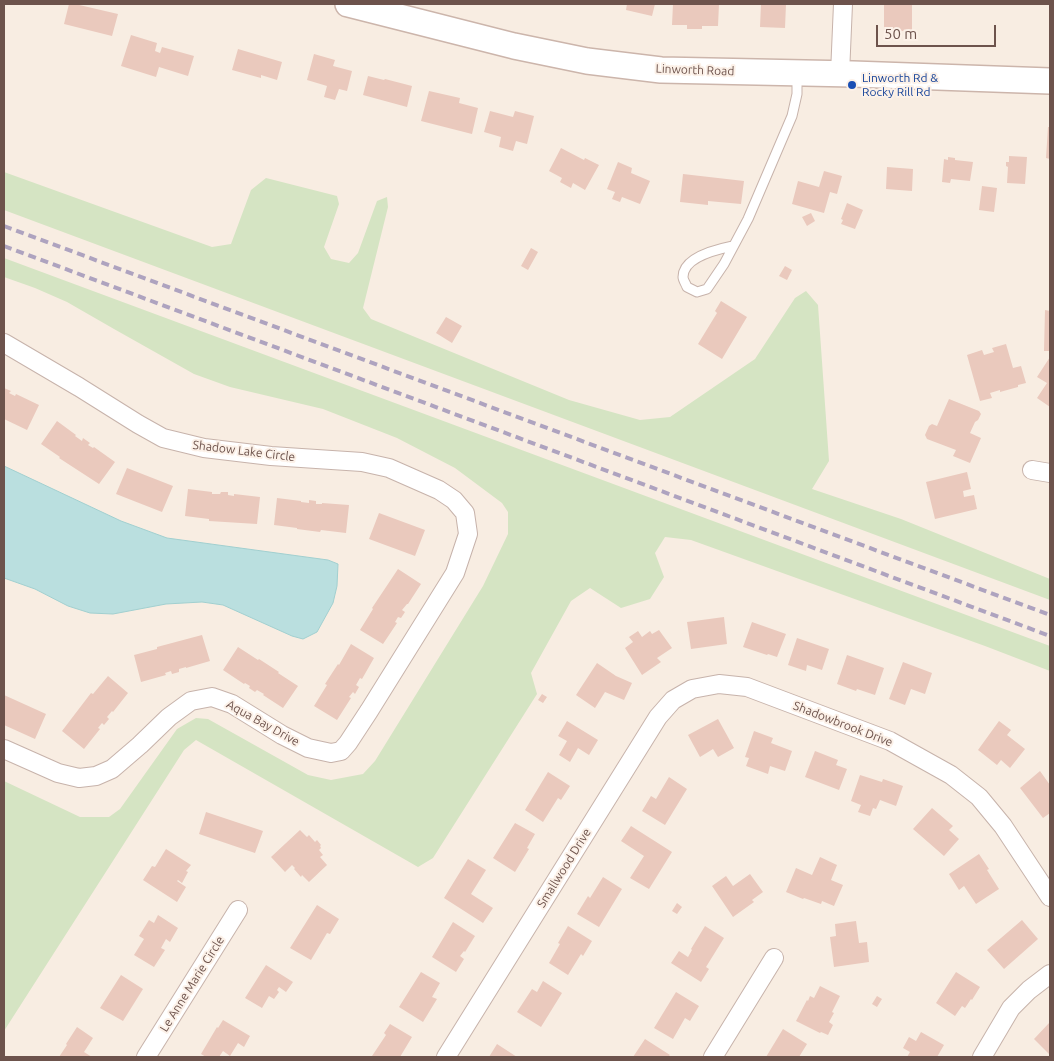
<!DOCTYPE html>
<style>
body{margin:0}
#map{position:relative;width:1054px;height:1061px;overflow:hidden;background:#f8ede2;font-family:Ubuntu,sans-serif}
canvas{display:block}
.frame{position:absolute;inset:0;border:5px solid #6d534c;pointer-events:none}
.scale{position:absolute;left:876px;top:25px;width:120px;height:22px;box-sizing:border-box;border:2px solid #6d534c;border-top:0;padding-left:6px;font-size:15px;line-height:18px;white-space:nowrap;color:#6d534c;-webkit-text-stroke:4px #fcf1e8;paint-order:stroke}
</style>
<div id="map">
<canvas width="1054" height="1061"></canvas>
<div class="frame"></div>
<div class="scale">50 m</div>
</div>
<script>
const c = document.querySelector('canvas').getContext('2d');
c.lineJoin = 'round';
function paint(path, color) { c.fillStyle = color; c.fill(path, 'evenodd'); }
function stroke(path, color, width, dash) { c.strokeStyle = color; c.lineWidth = width; c.lineCap = dash ? 'butt' : 'round'; c.setLineDash(dash || []); c.stroke(path); }
function write(font, color, halo, rows, align = 'center') {
  c.font = font + ' Ubuntu,sans-serif'; c.lineWidth = 4; c.setLineDash([]); c.textBaseline = 'middle'; c.strokeStyle = halo; c.fillStyle = color; for (const [text, x, y, turn = 0] of rows) {
    c.save(); c.translate(x, y); c.rotate((+turn || 0) * Math.PI / 180); c.textAlign = isNaN(turn) ? turn : align; if (halo) c.strokeText(text, 0, 0); c.fillText(text, 0, 0); c.restore();
  }
}
paint(new Path2D(`
 M4,172l208,75 19,-3 20,-54 15,-12 71,18 2,8 -15,43 7,12 18,4 9,-10 19,-52 10,-4 1,10 -25,101 8,11 198,81 71,20 30,-3 85,-58 40,-61 11,-7 12,14 11,156 -17,28 89,30 149,60v21l-1046,-390z
 M4,258l1046,388v25l-65,-25 -294,-106 -26,-3 -10,16 9,24 -14,22 -29,9 -31,-20 -19,13 -40,72 6,21 -104,164 -15,9 -222,-127 -12,10 -180,281v-250l76,36h29l11,-8 57,-80 19,-11 12,1 100,56 23,5 32,-6 12,-13 108,-175 25,-52v-22l-6,-9 -47,-35 -58,-30 -74,-29 -93,-22 -36,-13 -80,-45 -47,-27 -32,-14 -31,-11z`), '#d5e4c3');
const water = new Path2D(`
 M4,466l117,55 46,17 161,22 10,4 -1,22 -4,17 -16,29 -14,7 -11,-3 -69,-31 -21,-3 -36,2 -53,10 -23,-1 -22,-7 -33,-17 -31,-11z`);
paint(water, '#badfdf');
stroke(water, '#a1cfcf', 1);
paint(new Path2D(`
 M69,4h6l43,10 -6,22 -48,-12z
 M627,4h28l-3,12 -26,-6z
 M673,4h46l-1,22h-16v3h-15v-4h-15z
 M761,4h25l-1,24 -25,-1z
 M884,4h28v27h-28z
 M131,35l26,8 -2,8 5,2 2,-6 32,9 -6,20 -29,-9 -3,10 -35,-11z
 M238,49l44,13 -5,18 -16,-5v3l-29,-8z
 M314,54l21,6 -2,6 19,5 -5,20 -8,-2 -4,11 -11,-3 3,-11 -20,-6z
 M368,76l16,4 1,-1 27,7 -5,21 -44,-12z
 M429,91l31,7 -1,5 19,5 -6,26 -51,-13z
 M490,111l23,6 2,-6 19,5 -7,28 -11,-3 -3,10 -14,-4 2,-10 -17,-5z
 M1048,127h2v32l-4,-1z
 M561,148l23,12 1,-2 14,7 -14,25 -12,-7 -2,5 -11,-6 2,-4 -13,-7z
 M1009,156l18,1 -2,27 -18,-1 1,-16 -2,-1v-4h3z
 M948,157l7,1v2l18,2 -3,19 -19,-2 -1,4 -8,-1 2,-23 4,1z
 M618,162l14,6 -1,5 19,8 -10,23 -18,-7 -2,5 -8,-3 3,-7 -8,-3z
 M887,167l26,2 -1,22 -26,-2z
 M824,171l18,5 -5,18 -7,-2 -6,21 -32,-9 6,-23 21,6z
 M683,174l61,7 -3,23 -33,-3v4l-28,-3z
 M982,186l15,2 -3,24 -15,-2z
 M847,203l16,7 -8,19 -14,-5 2,-4 -2,-1z
 M811,213l4,8 -8,5 -5,-9z
 M531,248l7,4 -10,18 -7,-4z
 M785,266l7,4 -5,10 -8,-4z
 M721,301l26,16 -25,42 -24,-15 19,-31 -2,-2z
 M1045,310l5,1v40h-6z
 M446,317l16,9 -10,17 -16,-10z
 M1006,344l7,24 8,-2 5,17 -8,2v2l-18,5v-2l-10,3 2,5 -12,3 -13,-46 15,-5 2,5 10,-3 -2,-4z
 M1050,357v50l-13,-9 10,-15 -10,-6z
 M4,388l7,3 -2,2 6,3 1,-2 23,11 -12,25 -23,-11z
 M949,399l30,12 2,3 -3,6 -3,2 -5,11 11,5 -11,25 -17,-7 3,-6 -29,-11 -2,-4 4,-9 3,-2 5,2z
 M57,421l19,14 -1,1 7,5 1,-3 7,5 -2,2 5,3 1,-1 21,15 -16,22 -40,-26 1,-1 -19,-13z
 M127,468l46,18 -11,26 -46,-18z
 M967,472l4,17 -8,2 1,6 10,-2 3,14 -42,10 -9,-37z
 M188,489l24,3v2h8l1,-2h7v3l6,1v-2l26,3 -3,27 -48,-3v-2l-24,-3z
 M277,498l24,3v1l8,1v-3l7,1v3h6v-1l27,2 -3,28 -25,-3 -1,2 -23,-3v-1l-23,-3z
 M379,513l46,17 -10,26 -46,-17z
 M398,569l23,15 -13,20h-1l-5,6 3,2 -4,6 -3,-1 -3,5 2,1 -14,21 -23,-14 13,-21 -1,-1z
 M724,617l3,27 -36,5 -4,-27z
 M752,622l34,12 -9,23 -9,-3 -1,1 -24,-8z
 M659,630l13,18 -15,10 4,4 -19,13 -17,-27 8,-6 -4,-5 9,-6 4,6 8,-6 2,3z
 M202,635l8,26 -24,7v-1l-7,2v3l-7,2 -1,-3 -6,2 1,2 -25,7 -7,-27 23,-6v-2z
 M797,638l32,11 -7,21 -15,-5 -1,6 -18,-6z
 M351,644l23,14 -12,21 -2,-1 -4,7 3,2 -4,7 -2,-2 -4,5 2,1 -14,22 -23,-14 13,-21 -2,-1 13,-20 1,1z
 M238,647l20,13 1,-1 20,13 -1,1 20,13 -15,22 -20,-13 1,-1 -7,-4 -2,2 -6,-4 1,-2 -5,-3 -1,1 -21,-14z
 M847,655l37,13 -9,27 -18,-6 -1,2 -19,-7z
 M903,662l29,11 -7,21 -14,-5 -6,16 -16,-6z
 M597,663l19,13 16,7 -8,17 -19,-8 -10,16 -19,-13z
 M108,676l20,17 -15,19 -1,-1 -5,6 2,2 -5,6 -2,-2 -4,5 2,1 -16,20 -22,-18 29,-38 2,1z
 M542,694l5,3 -4,6 -5,-3z
 M4,695l42,19 -11,25 -31,-14z
 M718,719l16,29 -16,9 -5,-8 -13,8 -12,-22z
 M567,721l31,19 -9,15 -11,-7 -8,14 -11,-7 8,-14 -9,-5z
 M999,721l12,9 -4,5 18,14 -15,19 -9,-8 -4,5 -19,-15z
 M754,731l19,7 -2,5 21,8 -7,20 -15,-5 -2,8 -22,-8 3,-8 -4,-1z
 M815,751l23,9 -2,5 11,4 -8,21 -34,-13z
 M1040,771l10,14v28l-7,5 -23,-30z
 M548,772l22,14 -9,14 -3,-2 -15,24 -18,-12z
 M860,775l22,7 1,-3 20,7 -7,20 -16,-6 -4,9 -3,-1 -3,8 -12,-4 3,-7 -10,-4z
 M669,777l18,12 -22,36 -23,-14 9,-15 5,3z
 M932,808l21,18 -4,4 10,9 -15,17 -31,-27z
 M206,812l57,19 -8,22 -56,-19z
 M515,823l20,11 -8,14 2,1 -14,23 -22,-14z
 M631,826l41,26 -23,37 -19,-11 14,-22 -23,-15z
 M300,830l7,7 2,-2 6,7 2,-2 4,5 -1,1 1,2 -2,2 4,5 -3,2 7,8 -18,17 -7,-7 -1,2 -7,-8 1,-1 -3,-3 -7,7 -14,-15z
 M166,849l25,16 -5,6 2,1 -6,11 -4,-3 -1,1 9,6 -9,15 -34,-22 9,-14 3,1z
 M979,854l10,15 -2,1 12,19 -23,15 -12,-18 -5,4 -10,-16z
 M820,857l17,8 -6,15 12,5 -9,21 -12,-5 -1,3 -17,-6 -1,1 -17,-7 10,-24 16,7z
 M468,859l18,11 -15,24 22,14 -10,15 -39,-25z
 M750,874l13,18 -11,8 2,2 -21,15 -21,-31 14,-10 7,10z
 M603,877l19,12 -23,38 -22,-13 11,-18 2,2z
 M677,903l5,4 -5,7 -5,-3z
 M317,905l22,14 -9,15 -3,-1 -16,27 -21,-12z
 M158,915l20,13 -8,14 -4,-3 -5,9 4,2 -11,17 -20,-12 10,-16 -5,-3 10,-16 5,3z
 M1022,920l16,19 -34,30 -17,-19z
 M856,921l3,22 8,-1 2,20 -35,5 -4,-30 6,-1 -1,-12z
 M453,922l22,14 -10,16 -1,-1 -4,5 4,3 -8,13 -24,-15z
 M568,926l24,15 -9,15 -2,-2 -13,21 -19,-12 11,-19 -2,-1z
 M705,926l19,12 -18,29 3,2 -8,13 -30,-19 8,-12 9,6 4,-7 -1,-1z
 M266,965l27,17 -7,10 -7,-5 -2,3 2,2 -5,7 -5,-3 -7,12 -17,-10z
 M421,972l19,11 -8,14 5,2 -14,23 -24,-15z
 M956,972l24,15 -8,13 -1,-1 -6,9 -3,-2 -7,10 -19,-13z
 M121,975l22,14 -20,32 -23,-13z
 M543,981l19,12 -21,34 -24,-15 15,-23 5,3z
 M820,986l20,10 -8,16 2,1 -5,9 4,3 -5,10 -7,-3 -1,1 -24,-12 11,-21 1,1 2,-5 4,2z
 M676,992l23,14 -9,15 -5,-3 -12,21 -19,-11z
 M877,996l5,3 -5,8 -5,-3z
 M223,1020l27,16 -6,11 -6,-4 -8,13 -7,-5 -4,6h-13l-5,-3 16,-27 1,1z
 M1050,1022v33l-16,-16z
 M390,1024l22,13 -12,20h-26l-2,-1 14,-21 -2,-2z
 M77,1027l16,11 -9,14 8,5h-33l8,-12 -1,-1z
 M783,1029l24,15 -8,13h-33z
 M921,1032l23,13 -7,12h-30l3,-5 -7,-4 6,-11 7,4z
 M645,1039l25,16 -2,2h-35z
 M497,1044l20,13h-28z`), '#eac9bd');
const lane = new Path2D(`
 M733,246c-15,3 -50,11 -50,31 0,3 3,7 4,10l10,5 10,-3 17,-25 24,-45 44,-103 5,-22v-18`);
const street = new Path2D(`
 M840,74l3,-70
 M4,343l75,44 59,37 25,14 41,10 67,8 91,6 27,6 50,22 15,10 11,13 3,21 -13,39 -86,138 -21,32 -7,8 -10,2 -23,-5 -26,-13 -50,-31 -20,-7 -21,4 -22,16 -29,28 -28,24 -16,7 -17,2 -21,-5 -54,-24
 M1032,470l18,3
 M146,1057l92,-147
 M446,1057l212,-340 15,-17 19,-11 27,-5 28,3 143,54 61,34 28,22 24,29 47,71
 M713,1057l61,-99
 M982,1057l29,-49 18,-18 21,-16`);
const secondary = new Path2D(`
 M348,4l166,42 73,15 74,9 192,4 197,7`);
stroke(lane, '#c7b3ab', 11);
stroke(street, '#c7b3ab', 20);
stroke(secondary, '#ccb5ab', 28);
stroke(lane, '#fff', 9);
stroke(street, '#fff', 18);
stroke(secondary, '#fff', 25);
stroke(new Path2D(`
 M4,226l1046,389
 M4,246l1046,390`), '#aea3bf', 4, [8, 5]);
for (const [x, y, r, color] of [
 [852,85,5,"#1a4fb4"]
]) { const dot = new Path2D(); dot.arc(x, y, r, 0, 2 * Math.PI); c.fillStyle = color; c.fill(dot); stroke(dot, '#fcf1e8', 2); }
write('12px', '#6d534c', '#fcf1e8', [
 ["Linworth Road",695,70,2],
 ["Shadow Lake Circle",244,451,7],
 ["Aqua Bay Drive",263,723,29],
 ["Shadowbrook Drive",843,724,21],
 ["Smallwood Drive",564,868,-58],
 ["Le Anne Marie Circle",192,984,-58]
]);
write('12px', '#164399', '#fcf1e8', [
 ["Linworth Rd &",862,78],
 ["Rocky Rill Rd",862,92]
], 'left');
</script>
